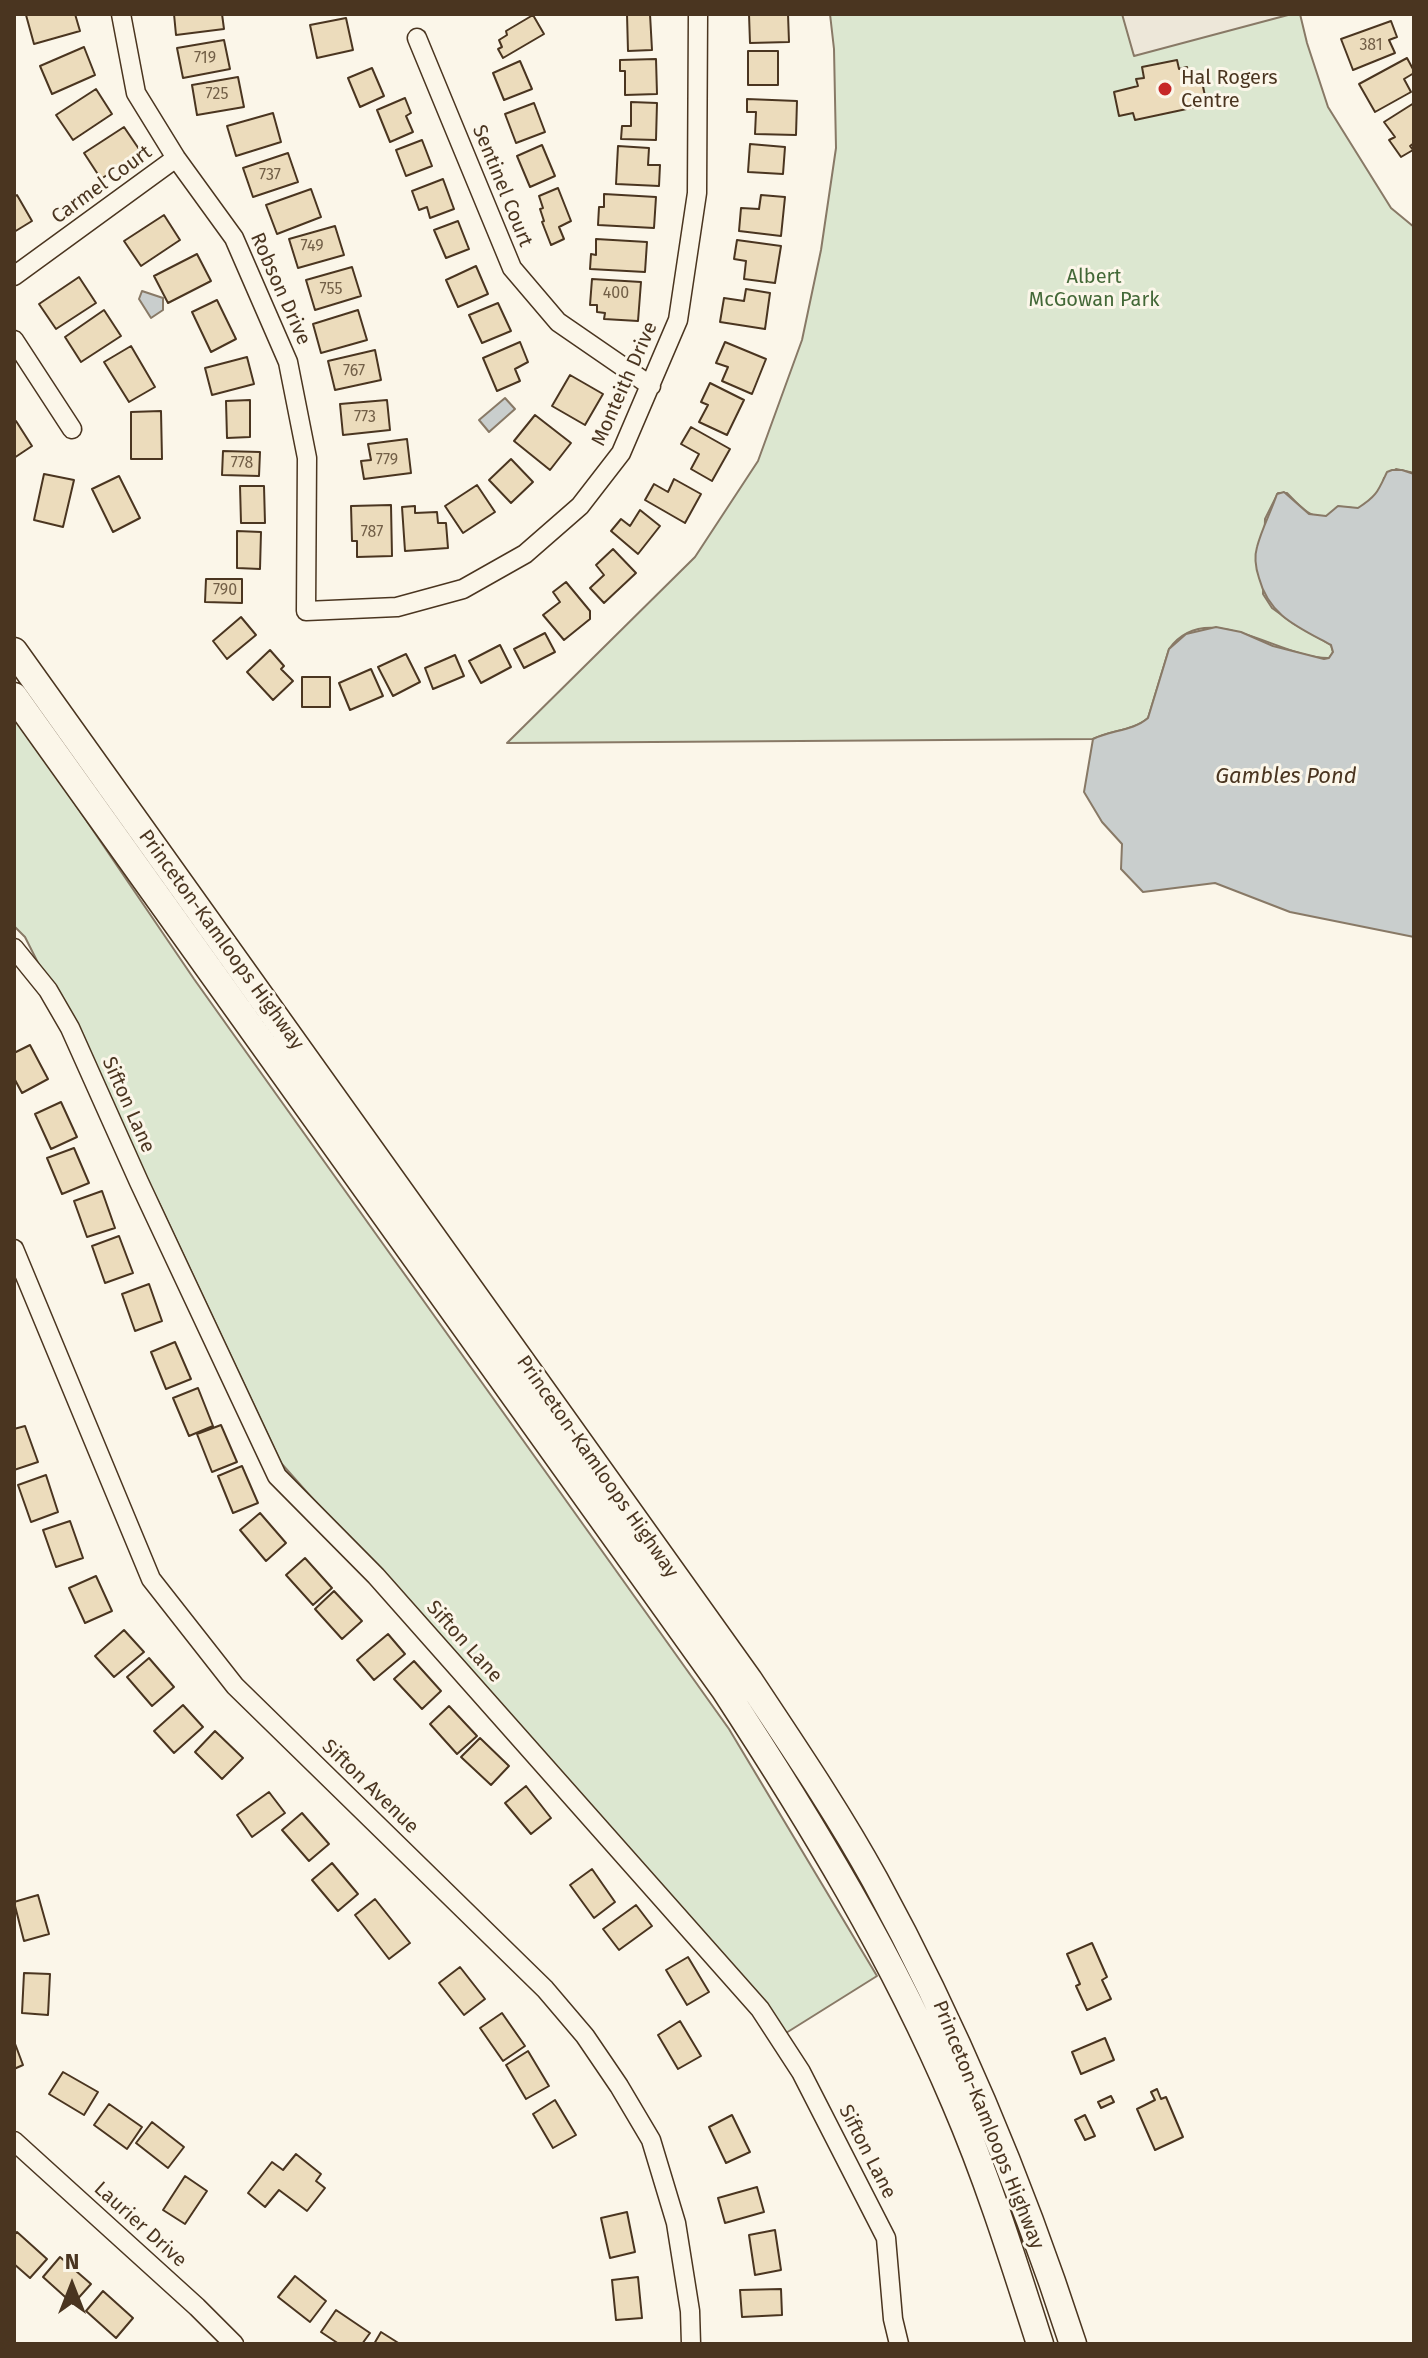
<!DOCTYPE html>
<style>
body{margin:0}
#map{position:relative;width:1428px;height:2358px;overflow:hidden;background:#fbf6e9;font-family:"Fira Sans",sans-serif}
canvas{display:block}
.frame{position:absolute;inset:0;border:16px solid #4a3520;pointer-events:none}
.north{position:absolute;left:32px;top:2246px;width:80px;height:80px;-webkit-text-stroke:6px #fbf6e9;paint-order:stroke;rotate:0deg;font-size:22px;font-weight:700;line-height:32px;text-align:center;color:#4a3520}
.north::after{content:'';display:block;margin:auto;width:28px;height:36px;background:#4a3520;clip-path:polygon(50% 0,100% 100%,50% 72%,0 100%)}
</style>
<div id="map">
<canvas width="1428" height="2358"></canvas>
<div class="frame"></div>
<div class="north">N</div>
</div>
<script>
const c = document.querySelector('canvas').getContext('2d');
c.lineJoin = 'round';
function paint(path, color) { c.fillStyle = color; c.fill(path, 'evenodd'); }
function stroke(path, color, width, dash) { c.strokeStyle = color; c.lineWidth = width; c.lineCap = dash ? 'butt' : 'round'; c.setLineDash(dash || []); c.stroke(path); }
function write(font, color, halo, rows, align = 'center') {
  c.font = font + ' "Fira Sans",sans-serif'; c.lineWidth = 6; c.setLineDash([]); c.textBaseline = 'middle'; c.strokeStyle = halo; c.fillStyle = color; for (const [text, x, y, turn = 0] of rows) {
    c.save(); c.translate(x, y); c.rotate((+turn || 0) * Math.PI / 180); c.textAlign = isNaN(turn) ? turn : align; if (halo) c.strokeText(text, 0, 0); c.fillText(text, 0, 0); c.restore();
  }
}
const green = new Path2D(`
 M830,14h470l7,29 21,64 63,101 23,19v246l-18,-4 -12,9c-2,11 -13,28 -26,30 -5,1 -15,-2 -21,-1 -3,2 -5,7 -9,9 -16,6 -32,-14 -41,-23h-9l-13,26 -2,75 9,14 22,16 37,21 2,7 -4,6c-49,1 -122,-62 -160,-9l-21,69c-15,13 -37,12 -55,21l-586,4 188,-186 63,-96 44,-121 19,-90 15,-102 -2,-99z
 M14,714l180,265 535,750 148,247 -91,57 -505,-570 -121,-258 -135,-268 -11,-11z`);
paint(green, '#dce7d0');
stroke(green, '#887966', 2);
const parking = new Path2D(`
 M1122,14h166v1l-154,41z`);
paint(parking, '#ede7d9');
stroke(parking, '#887966', 2);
const water = new Path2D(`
 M142,291l21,7v12l-12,8 -12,-19z
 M505,398l10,11 -26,23 -10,-12z
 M1392,470h10l12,4v463l-124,-25 -75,-29 -72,9 -22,-23 1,-25 -20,-22 -18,-30 9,-53c18,-9 40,-8 55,-21l21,-69 17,-15 30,-7 25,5 32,14 51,13 5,-1 4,-6 -2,-7c-33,-18 -62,-29 -72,-67 -3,-9 -5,-21 -2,-31 5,-19 14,-35 20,-53l7,-2 25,22 17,2 12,-10 20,2c19,-12 20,-17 29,-36z`);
paint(water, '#c9cecd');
stroke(water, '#887966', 2);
const building = new Path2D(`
 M75,14l5,17 -46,13 -8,-29z
 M174,14h48l2,15 -48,6z
 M627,14h23l2,36 -24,1z
 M749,14h39l1,28 -39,1z
 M533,15l11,19 -41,24 -5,-9 4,-2 -3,-7 8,-5 -1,-4z
 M346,18l7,32 -36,8 -7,-33z
 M1391,21l6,16 -8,3 6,13 -42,17 -12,-31z
 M224,40l6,29 -47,9 -6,-30z
 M84,47l11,28 -43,19 -12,-28z
 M748,51h30v34h-30z
 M1407,58l7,13v2l-10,6 7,13 -36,20 -16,-28z
 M656,59l1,35 -32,1v-24h-5v-11z
 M1177,60l2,9 8,-2 2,8 11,-3 5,24 -11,2 2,9 -61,13 -2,-7 -14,3 -5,-24 24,-6 -2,-7 8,-1 -2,-11z
 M520,61l12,28 -28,11 -11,-27z
 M372,68l12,28 -24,11 -12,-29z
 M238,77l6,30 -47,8 -5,-30z
 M96,89l16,25 -39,26 -17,-25z
 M405,98l6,15 -5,3 7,16 -23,10 -13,-32z
 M747,99l50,2 -1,34 -41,-1 1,-22h-9z
 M631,102l26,1 -1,37 -35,-1 1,-13h9z
 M534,103l11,29 -29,11 -11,-29z
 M1414,103v40l-4,3 3,4 -12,7 -12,-17 6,-3 -11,-15z
 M273,113l8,29 -45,14 -9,-30z
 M124,127l17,25 -40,27 -17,-26z
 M422,140l10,26 -26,10 -10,-26z
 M750,144l35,3 -2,27 -35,-2z
 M542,145l13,31 -25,11 -13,-31z
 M618,146l31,2 -1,17h12l-1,21 -43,-2z
 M288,153l10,29 -45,15 -10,-29z
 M443,179l11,30 -24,9 -3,-11 -8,3 -7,-19z
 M558,188l13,33 -12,6 5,12 -13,6 -9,-23 2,-1 -4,-12 3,-1 -4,-12z
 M311,189l10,28 -44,17 -11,-29z
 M604,194l52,3 -2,31 -56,-3 1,-18h5z
 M17,195l15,26 -18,11v-35z
 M761,195l24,2 -4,39 -42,-5 2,-23 18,1z
 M164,215l16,25 -39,26 -17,-25z
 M458,221l11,28 -23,9 -12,-28z
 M335,226l9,29 -46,13 -9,-29z
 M596,239l51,3 -2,30 -55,-3 1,-15 5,1z
 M737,240l44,6 -6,37 -31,-4 2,-18 -12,-2z
 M197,254l14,27 -43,22 -14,-27z
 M476,266l12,28 -30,13 -12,-27z
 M352,267l9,29 -46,14 -9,-30z
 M79,277l17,26 -40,26 -17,-25z
 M592,279l49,3 -3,39 -34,-2 1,-6 -8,-1v-7h-7z
 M746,289l24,4 -5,36 -45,-7 4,-24 20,3z
 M217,300l19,39 -25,13 -19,-40z
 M498,303l13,28 -29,12 -13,-28z
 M104,310l17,26 -40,26 -16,-25z
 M358,310l9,30 -46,13 -8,-29z
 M520,342l8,20 -13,7 5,12 -23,10 -14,-33z
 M725,342l41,17 -14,35 -30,-13 6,-14 -12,-4z
 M131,346l24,41 -26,15 -25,-40z
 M375,350l6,30 -46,10 -7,-29z
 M247,357l7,27 -42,11 -7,-27z
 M570,375l33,19 -18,31 -33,-19z
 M710,383l34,17 -17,35 -28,-13 9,-17 -7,-3z
 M250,400v37l-23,1 -1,-37z
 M387,400l3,30 -47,5 -3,-31z
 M161,411l1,48h-31v-47z
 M535,415l36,28 -21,27 -36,-29z
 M16,421l16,25 -18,12v-36z
 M691,427l39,22 -18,32 -21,-12 8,-15 -18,-10z
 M407,439l4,34 -47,6 -3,-18 10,-1 -3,-16z
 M223,451l37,1 -1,24 -37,-1z
 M511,459l22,23 -22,21 -22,-23z
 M44,474l30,6 -11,47 -29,-7z
 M119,476l21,42 -27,14 -21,-43z
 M674,479l27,15 -16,29 -40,-23 9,-16 14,8z
 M477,485l18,27 -32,21 -18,-27z
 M240,486h24l1,37h-24z
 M391,505l1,51 -35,1v-16h-5l-1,-35z
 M415,506v7l22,-1 1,11h8l2,25 -43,3 -3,-44z
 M640,510l20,16 -22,28 -27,-23 10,-12 9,7z
 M237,531l24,1 -1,37 -23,-1z
 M613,549l23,24 -32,30 -14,-15 14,-13 -8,-10z
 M206,579h36v24l-37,-1z
 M566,582l24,29v8l-26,21 -21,-25 17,-13 -7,-10z
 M241,617l15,18 -29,24 -14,-18z
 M545,633l10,19 -31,16 -10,-19z
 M500,645l11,22 -30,16 -12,-22z
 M270,650l14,16 -3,3 12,12 -20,19 -26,-28z
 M406,654l14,28 -27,14 -15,-29z
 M455,655l9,21 -31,13 -8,-21z
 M371,669l12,27 -33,14 -11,-27z
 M302,677h28v30h-28z
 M30,1045l18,34 -26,14 -8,-15v-25z
 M61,1102l16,35 -26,12 -16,-35z
 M74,1148l15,35 -27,11 -15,-36z
 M102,1191l13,37 -28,9 -13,-36z
 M119,1236l14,37 -28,10 -13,-37z
 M149,1284l13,37 -27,10 -13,-37z
 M175,1342l16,37 -25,10 -15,-37z
 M198,1388l15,38 -24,10 -16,-38z
 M221,1425l16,37 -25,10 -15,-38z
 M25,1426l13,36 -24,8v-41z
 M242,1466l16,37 -25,10 -15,-37z
 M46,1475l12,37 -27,10 -13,-37z
 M260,1513l26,30 -20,18 -26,-31z
 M70,1521l13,37 -27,9 -13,-37z
 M305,1558l27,30 -19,17 -27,-30z
 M96,1576l16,35 -27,12 -16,-35z
 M334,1591l28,30 -20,18 -27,-30z
 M124,1630l20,22 -30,25 -19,-21z
 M388,1634l17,20 -31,26 -17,-20z
 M149,1658l25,29 -22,19 -25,-29z
 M414,1661l27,30 -19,18 -28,-30z
 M183,1705l20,22 -29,26 -20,-22z
 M449,1706l28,30 -20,18 -27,-30z
 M215,1731l28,27 -21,21 -27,-27z
 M480,1738l29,28 -18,19 -30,-28z
 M526,1786l25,32 -20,16 -26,-31z
 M269,1792l16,21 -33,24 -15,-22z
 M302,1813l27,31 -20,17 -27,-31z
 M332,1863l26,31 -20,17 -26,-31z
 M592,1869l23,33 -21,16 -24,-33z
 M38,1895l11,39 -25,7 -10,-39z
 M375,1899l35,44 -21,16 -34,-44z
 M636,1905l16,21 -33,24 -16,-21z
 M1092,1943l15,34 -5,3 9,19 -24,11 -11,-24 4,-2 -13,-30z
 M688,1957l21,35 -22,13 -21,-35z
 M460,1967l25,32 -21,16 -25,-32z
 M24,1973l26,1 -2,41 -26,-2z
 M502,2013l23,33 -22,15 -23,-33z
 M680,2021l21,35 -23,13 -20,-34z
 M1105,2038l9,22 -33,14 -9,-22z
 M14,2041l9,24 -9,4z
 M528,2051l21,35 -23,13 -20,-34z
 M63,2072l35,20 -14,23 -35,-21z
 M1157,2089l4,10 5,-2 17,40 -28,13 -18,-41 18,-9 -4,-8z
 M1111,2096l3,6 -13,6 -3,-6z
 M555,2100l21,35 -23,13 -20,-34z
 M109,2104l33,23 -15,22 -33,-24z
 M732,2115l18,37 -24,11 -17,-36z
 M1085,2115l10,21 -10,4 -10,-20z
 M152,2122l32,25 -16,21 -32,-25z
 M296,2154l25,20 -5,7 9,7 -18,23 -28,-21 -14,17 -17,-14 24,-31 11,8z
 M185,2176l22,15 -22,33 -22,-14z
 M757,2187l7,25 -39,11 -7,-25z
 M627,2212l8,40 -25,6 -9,-40z
 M775,2230l6,40 -26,5 -6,-40z
 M17,2232l30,27 -17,19 -16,-14v-29z
 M60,2257l31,27 -18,20 -30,-27z
 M295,2276l31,25 -16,21 -32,-25z
 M638,2277l4,41 -26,2 -4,-40z
 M781,2289l1,26 -40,2 -2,-27z
 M103,2291l30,27 -17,20 -30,-27z
 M336,2310l34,23 -8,11h-23l-18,-12z
 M381,2332l19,12h-26z`);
paint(building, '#ecdcbc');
stroke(building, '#4a3520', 2);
const street = new Path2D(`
 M121,14l15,79 40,65 58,80 54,124 19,96 -1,153 91,-4 66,-18 62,-35 55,-48 41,-53 57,-133 19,-127 1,-179
 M417,38l95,230 46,54 93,64
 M14,276l162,-118
 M14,340l58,89
 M14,948l34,42 22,38 69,154 138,294 99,100 384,433 41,63 85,166 7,81 6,25
 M14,1249l137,330 84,107 310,303 40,47 34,50 32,54 25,83 14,88 1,33
 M14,2141l183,166 37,37`);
const primary = new Path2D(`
 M14,651l735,1029c43,65 88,131 126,200 81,148 146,304 198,464
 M14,696l710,993c87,133 169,268 231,414 34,79 59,160 85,241`);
stroke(street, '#4a3520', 21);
stroke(primary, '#4a3520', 29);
stroke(street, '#fbf6e9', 18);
stroke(primary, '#fbf6e9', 26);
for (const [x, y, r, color] of [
 [1165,89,8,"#c62828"]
]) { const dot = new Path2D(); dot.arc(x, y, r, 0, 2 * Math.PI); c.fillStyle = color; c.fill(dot); stroke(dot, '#fbf6e9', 3); }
write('16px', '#725f47', null, [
 ["381",1371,46],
 ["719",205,59],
 ["725",217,95],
 ["737",270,176],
 ["749",312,247],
 ["755",331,290],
 ["400",616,294],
 ["767",354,372],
 ["773",365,418],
 ["779",387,461],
 ["778",242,464],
 ["787",372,533],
 ["790",225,591]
]);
write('20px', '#4a3520', '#fbf6e9', [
 ["Hal Rogers",1181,78],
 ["Centre",1181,101]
], 'left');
write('20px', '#4a3520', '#fbf6e9', [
 ["Carmel Court",102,185,-36],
 ["Sentinel Court",502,186,68],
 ["Robson Drive",280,289,66],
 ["Monteith Drive",625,384,-66],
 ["Princeton-Kamloops Highway",221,940,54],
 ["Sifton Lane",128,1105,66],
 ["Princeton-Kamloops Highway",597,1467,55],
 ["Sifton Lane",464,1642,48],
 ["Sifton Avenue",370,1787,44],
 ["Princeton-Kamloops Highway",988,2125,68],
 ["Sifton Lane",867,2152,63],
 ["Laurier Drive",140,2225,42]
]);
write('20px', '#436837', '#fbf6e9', [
 ["Albert",1094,277],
 ["McGowan Park",1094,300]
]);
write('italic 22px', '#4a3520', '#fbf6e9', [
 ["Gambles Pond",1286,777]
]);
</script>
